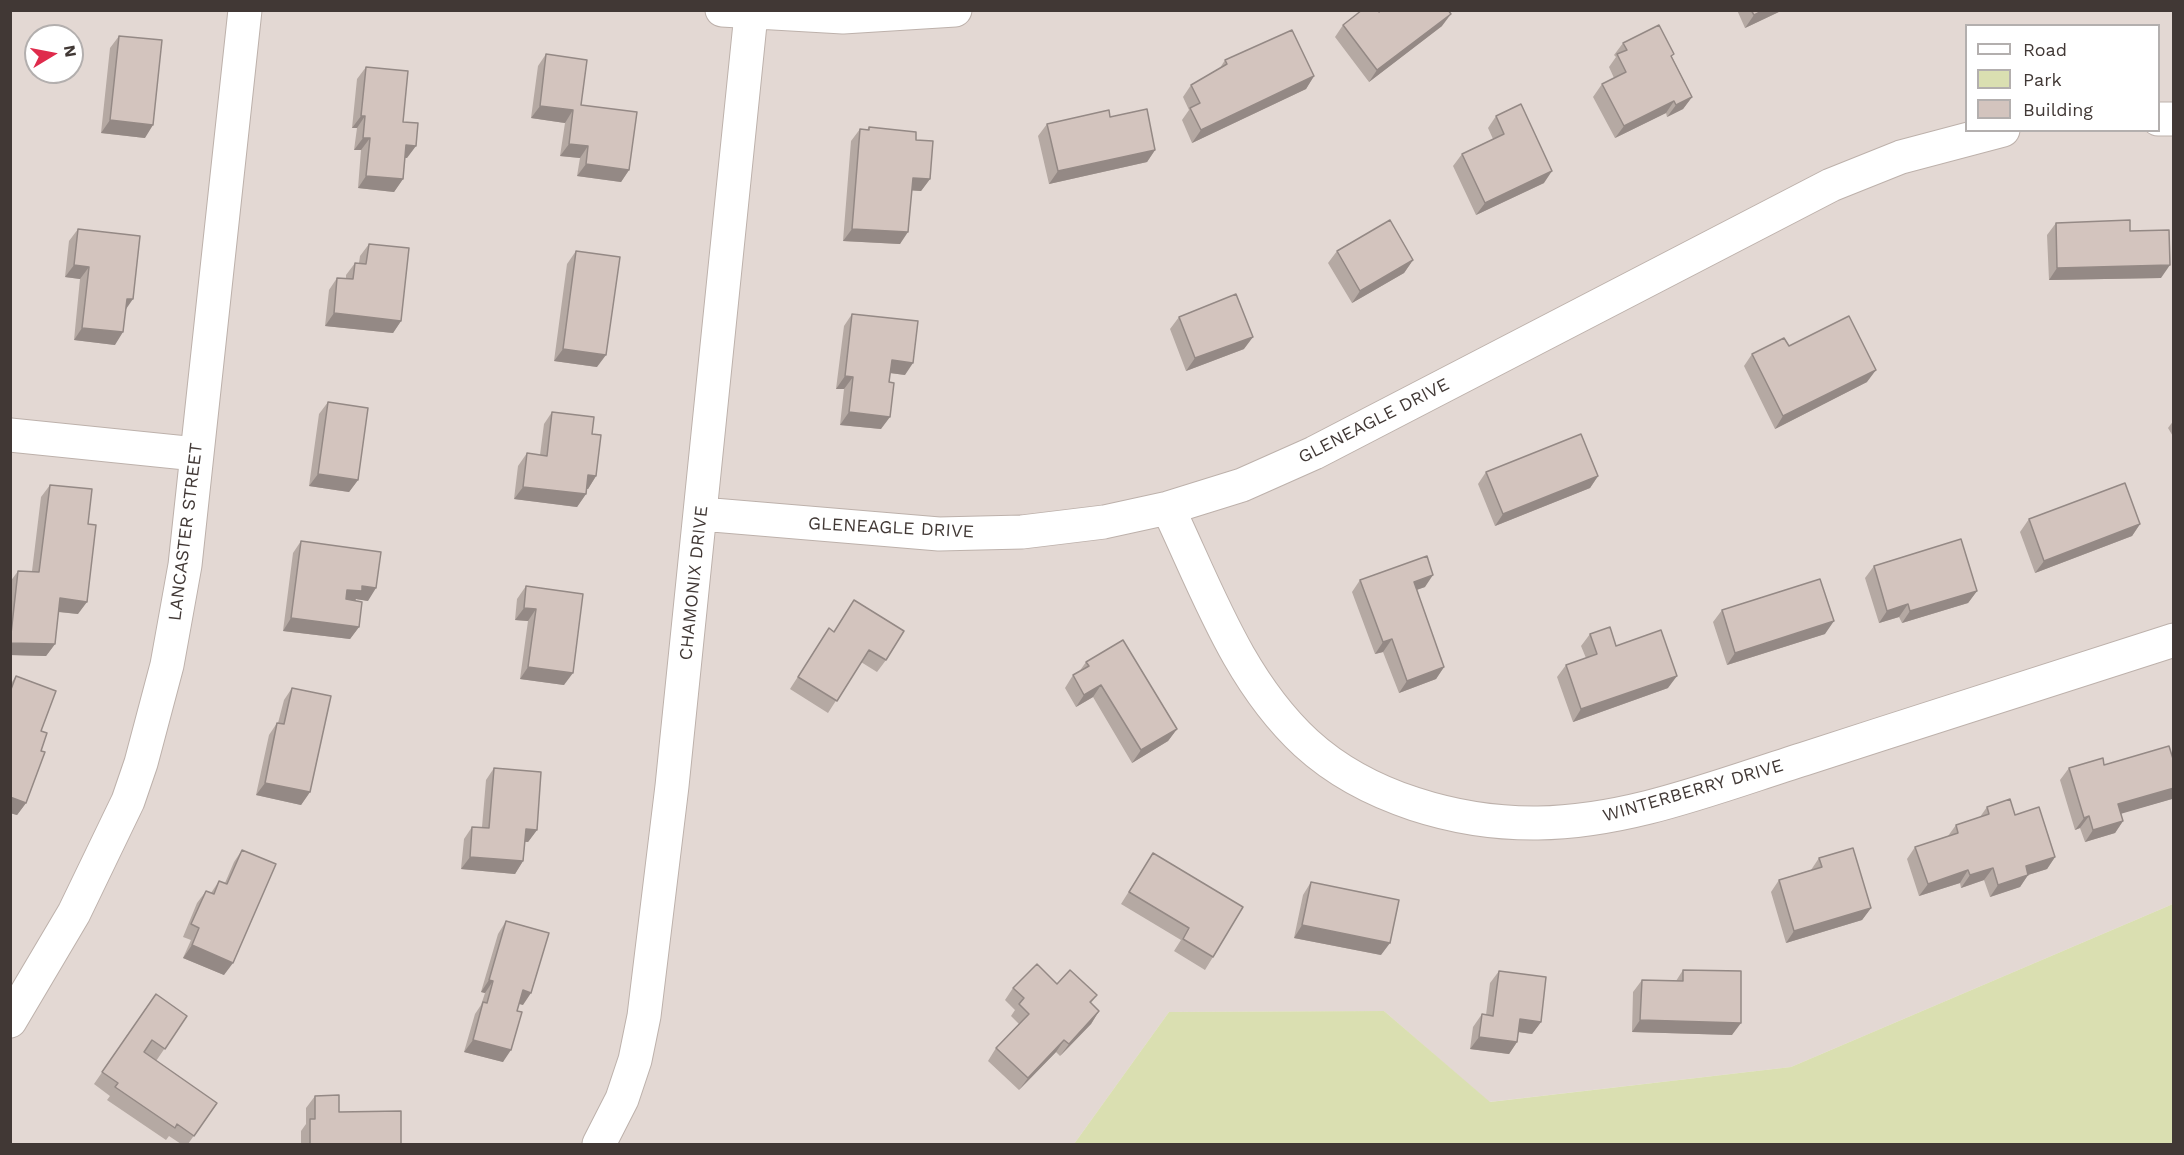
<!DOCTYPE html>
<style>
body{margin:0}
#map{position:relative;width:2184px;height:1155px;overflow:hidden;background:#f0e8e4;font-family:"Work Sans",sans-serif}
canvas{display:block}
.frame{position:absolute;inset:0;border:12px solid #413835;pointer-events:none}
.legend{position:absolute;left:1965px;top:24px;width:195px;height:108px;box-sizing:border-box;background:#fff;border:2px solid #b3afae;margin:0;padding:8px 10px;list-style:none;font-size:18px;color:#413835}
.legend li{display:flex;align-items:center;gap:12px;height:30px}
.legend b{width:30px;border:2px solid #b3afae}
.north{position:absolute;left:24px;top:24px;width:60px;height:60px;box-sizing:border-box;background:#fff;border:2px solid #b3afae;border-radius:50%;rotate:80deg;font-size:16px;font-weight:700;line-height:24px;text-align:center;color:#413835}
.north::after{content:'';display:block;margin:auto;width:21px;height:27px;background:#df2b4c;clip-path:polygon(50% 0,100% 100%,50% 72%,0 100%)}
</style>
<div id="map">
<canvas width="2184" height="1155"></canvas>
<div class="frame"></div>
<ul class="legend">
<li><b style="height:8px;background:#fff"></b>Road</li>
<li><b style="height:16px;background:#dadfb1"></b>Park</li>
<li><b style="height:16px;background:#d3c4be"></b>Building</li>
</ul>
<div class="north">N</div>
</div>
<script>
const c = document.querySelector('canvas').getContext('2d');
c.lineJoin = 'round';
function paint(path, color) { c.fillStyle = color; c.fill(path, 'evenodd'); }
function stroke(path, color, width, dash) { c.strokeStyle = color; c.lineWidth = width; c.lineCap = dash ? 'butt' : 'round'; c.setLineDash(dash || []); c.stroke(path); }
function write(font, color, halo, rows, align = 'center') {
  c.font = font + ' "Work Sans",sans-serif'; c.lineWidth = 4.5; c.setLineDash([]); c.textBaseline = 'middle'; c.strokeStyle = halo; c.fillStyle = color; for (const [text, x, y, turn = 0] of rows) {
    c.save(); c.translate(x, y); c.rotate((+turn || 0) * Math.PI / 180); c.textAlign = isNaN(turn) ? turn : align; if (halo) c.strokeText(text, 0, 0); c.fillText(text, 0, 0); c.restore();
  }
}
paint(new Path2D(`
 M10,11h2163v893l-382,163 -302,35 -105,-91 -215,1 -95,132h-1063zM1966,26h192v104h-192zM36,36h36v36h-36z`), '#e3d8d3');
paint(new Path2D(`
 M2173,904v240h-1099l95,-132 215,-1 106,91 301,-35z`), '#dadfb1');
const street = new Path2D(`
 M722,10l121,7 112,-7
 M2158,119h16
 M10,435l186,19
 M1168,508c39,82 70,172 138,235 60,55 152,81 232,80 91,-1 180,-37 266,-64 123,-40 246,-79 370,-119
 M701,514l238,20 83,-2 82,-10 64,-14 74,-23 72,-32 517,-268 70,-28 102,-27
 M10,1021l64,-108 54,-112 13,-38 26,-98 18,-100 60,-555
 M599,1144l23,-45 13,-39 9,-44 28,-230 79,-772`);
stroke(street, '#bdb1ab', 35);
stroke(street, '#fff', 33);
paint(new Path2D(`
 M1737,10h46l-38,18z
 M1379,12l63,14 -73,56 -34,-45 8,-12z
 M119,36l26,102 -44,-5 9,-85z
 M1623,43l49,14 20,40 -9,12 -16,8 -1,-4 -51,25 -22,-41 9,-13 12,-6 -5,-11 7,-10 -2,-2z
 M546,54l35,51 48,65 -8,12 -44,-6 3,-18 -20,-2 5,-33 -34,-5 7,-52z
 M1225,60l89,16 -8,13 -114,54 -10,-23 7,-10 -6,-13 8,-12 29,-17z
 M366,67l37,55 4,36h-2l-2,21 -9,13 -36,-4 3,-38h-7l3,-22h-5l5,-49z
 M1496,116l48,67 -68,32 -23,-49 9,-12 31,-15 -5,-11z
 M1110,117l45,33 -8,12 -98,22 -11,-48 9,-12z
 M869,127l47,13 14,39 -9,12 -9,-1 -12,54 -57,-3 8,-100 9,-12 7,1z
 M2056,223l74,8 31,47 -112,2 -2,-45z
 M78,229l37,116 -41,-5 6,-61 -15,-2 4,-36z
 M369,244l32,77 -8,12 -68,-7 4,-36 8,-12h9v-3l9,-12h4l1,-7z
 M576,251l21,116 -43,-6 13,-97z
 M1337,251l76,9 -9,13 -52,30 -24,-40z
 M852,314l53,61 -15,-2 -9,56 -41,-4 4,-36h-8l8,-63z
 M1179,317l65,32 -58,22 -16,-42z
 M1789,346l78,36 -92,47 -31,-63 8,-12z
 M328,402l30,78 -9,12 -40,-6 10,-72z
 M552,412l40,22 4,42 -8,13h-1l-1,5 -9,13 -63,-8 4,-33 9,-13 13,2 4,-31z
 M2174,420v18l-6,-10z
 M1486,472l112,4 -8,12 -95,38 -17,-42z
 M50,485l28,129 -20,-2 -3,32 -9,12 -36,-1v-73l8,-11h14l9,-74z
 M2029,519l111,5 -8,12 -97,37 -15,-41z
 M301,541l67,60 -12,-2 -1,1 4,27 -9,12 -67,-8 10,-78z
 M1874,566l103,25 -9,12 -66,20 -3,-6 -20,6 -14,-45z
 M1360,580l65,7 -9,3 28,77 -8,12 -37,14 -16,-41 -8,2 -23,-62z
 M526,586l57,8 -19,91 -44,-6 8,-58 -13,-1 2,-21z
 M854,600l32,60 -9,12 -16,-10 -33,51 -38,-24 39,-61 5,4z
 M1722,610l103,24 -98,31 -14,-43z
 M1590,634l26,12 52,42 -95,34 -16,-45 9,-12 20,-7 -5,-12z
 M1086,662l91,67 -9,12 -36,22 -39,-66 -17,10 -11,-19 8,-13 6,-3z
 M16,676l25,55v20l-15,52 -9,12 -7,-2v-128z
 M292,688l18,104 -9,13 -45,-10 13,-60 8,-12h1l6,-23z
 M2104,765l68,34 -51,14 2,8 -8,12 -30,9 -5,-14 -5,2 -15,-50 9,-12z
 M494,768l43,62 -9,12h-3l-2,19 -8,13 -54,-5 3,-30 8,-12h10l4,-47z
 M1987,807l28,8 40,42 -8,12 -19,6 -8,12 -30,10 -6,-17 -23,8 -1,-5 -41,13 -12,-37 8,-12 33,-11 8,-11 24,-8z
 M242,850l-18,125 -41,-17 8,-18 -8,-3 14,-34 9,-12 5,2 8,-12 6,2 9,-21z
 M1153,853l60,104 -8,13 -31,-19 7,-11 -60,-36z
 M1819,858l52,50 -9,12 -76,23 -15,-51 8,-12 32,-10z
 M1311,882l70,73 -87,-17 9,-43z
 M506,921l17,84 -4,-1 -16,58 -39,-10 11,-38 6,-9 4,-12 -4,-1 17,-58z
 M1683,970l49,65 -100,-3 1,-40 9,-12 34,1z
 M1499,971l42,51 -9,12 -14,-2 -1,10 -8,12 -39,-5 3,-22 9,-13 4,1 4,-32z
 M1057,984l40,11 -6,8 8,8 -8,13 -31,32 -4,-4 -37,38 -31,-29 8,-13 23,-24 -8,-8 4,-6 -10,-10 8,-12z
 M156,994l31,22 -31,45 61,42 -29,41h-7l-12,-8 -3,4 -59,-40 3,-4 -16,-12z
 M315,1096l24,16 62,32h-100v-13l5,-7v-16z`), '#b5a9a3');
paint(new Path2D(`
 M1764,10h19l-38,18 9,-13z
 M1451,14l-9,12 -73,56 8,-12z
 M1314,76l-8,13 -114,54 9,-13z
 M1692,97l-9,12 -16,8 9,-12z
 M1674,101l-8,12 -51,25 9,-12z
 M540,106l33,4 -8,13 -34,-5z
 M361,116h4l-8,12h-5z
 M110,120l43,5 -8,13 -44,-5z
 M363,138h7l-9,12h-7z
 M569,144l19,2 -8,12 -20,-2z
 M406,145l10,1 -9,12 -9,-1z
 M1155,150l-8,12 -98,22 9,-13z
 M586,164l43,6 -8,12 -44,-6z
 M1552,171l-8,12 -68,32 9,-12z
 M366,176l37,3 -9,13 -36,-4z
 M913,178l17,1 -9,12 -17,-1z
 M852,229l56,3 -8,12 -57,-3z
 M1413,260l-9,13 -52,30 8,-12z
 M74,265l15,2 -9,12 -15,-2z
 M2170,265l-9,13 -112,2 8,-12z
 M127,299h6l-9,13z
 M334,313l67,8 -8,12 -68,-7z
 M82,328l41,4 -8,13 -41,-5z
 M1253,337l-9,12 -58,22 9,-13z
 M563,349l43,6 -9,12 -43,-6z
 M892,360l21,3 -8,12 -22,-3z
 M1876,370l-9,12 -92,47 8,-13z
 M845,376l8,1 -9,12h-8z
 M849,412l41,5 -9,12 -41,-4z
 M318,474l40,6 -9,12 -40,-6z
 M588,475l8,1 -8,13 -9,-1z
 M1598,476l-8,12 -95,38 8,-12z
 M523,487l63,7 -9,13 -63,-8z
 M2140,524l-8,12 -97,37 9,-12z
 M1433,575l-8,12 -20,7 9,-12z
 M362,586l14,2 -8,13 -12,-2 -3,5 -15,-2 9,-12z
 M1977,591l-9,12 -66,20 8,-12z
 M60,598l27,4 -9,12 -27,-3z
 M1908,604l-9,13 -20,6 8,-12z
 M524,608l12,1 -8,12 -13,-1z
 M291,618l68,9 -9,12 -67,-8z
 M1834,621l-9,13 -98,31 8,-12z
 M1392,639l-9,13 -8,2 8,-12z
 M10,643l45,1 -9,12 -36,-1z
 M528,667l45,6 -9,12 -44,-6z
 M1444,667l-8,12 -37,14 8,-12z
 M1677,676l-9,12 -95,34 8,-13z
 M1101,685l-8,12 -17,10 8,-12z
 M1177,729l-9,12 -36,22 9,-13z
 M265,783l45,9 -9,13 -45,-10z
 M2174,788v8l-2,3 -62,18 8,-13z
 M10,797l16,6 -9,12 -7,-2z
 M2089,816l-9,12 -5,2 9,-12z
 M2123,821l-8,12 -30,9 8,-12z
 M526,829l11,1 -9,12 -10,-1z
 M470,857l53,4 -8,13 -54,-5z
 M2055,857l-8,12 -19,6 -8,12 -30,10 8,-12 28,-19z
 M1993,868l-9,12 -23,8 9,-13z
 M1968,870l-8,13 -41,13 9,-12z
 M1871,908l-9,12 -76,23 8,-12z
 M1302,925l88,18 -9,12 -87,-17z
 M192,945l41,18 -9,12 -41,-17z
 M489,980l4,1 -8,12 -4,-1z
 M523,990l8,3 -8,12 -9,-3z
 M1099,1011l-8,13 -31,32 9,-12z
 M1520,1019l21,3 -9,12 -20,-3z
 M1640,1020l101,3 -9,12 -100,-3z
 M1479,1037l38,5 -8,12 -39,-5z
 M473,1040l38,10 -8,12 -39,-10z
 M1064,1040l-8,12 -37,38 9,-12z`), '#948985');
const building = new Path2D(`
 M1362,10h16l1,2 2,-2h67l3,4 -74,56 -34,-45z
 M1751,10h13l-10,5z
 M1659,25l15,29 -3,2 21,41 -16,8 -2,-4 -50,25 -22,-42 24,-12 -9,-18 10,-4 -4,-7z
 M1292,30l22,46 -113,54 -11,-22 10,-5 -9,-18 36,-21 -2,-4z
 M119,36l43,4 -9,85 -43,-5z
 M546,54l41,6 -6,45 56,7 -8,58 -43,-6 2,-18 -19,-2 4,-34 -33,-4z
 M366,67l42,4 -5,51 15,1 -2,23 -10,-1 -3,34 -37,-3 4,-38h-7l2,-22h-4z
 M1521,104l31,67 -67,32 -23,-49 42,-20 -8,-18z
 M1147,109l8,41 -97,21 -11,-47 62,-14 1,7z
 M869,127l47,5v8l17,1 -3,38 -17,-1 -5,54 -56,-3 8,-100 9,1z
 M1390,220l23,40 -53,31 -23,-40z
 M2130,220v11l39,-1 1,35 -113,3 -1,-45z
 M78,229l62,7 -7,63h-6l-4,33 -41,-4 7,-61 -15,-2z
 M369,244l40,4 -8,73 -67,-8 3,-35 16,1 2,-16 11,1z
 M576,251l44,6 -14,98 -43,-6z
 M1236,294l17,43 -58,21 -16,-41z
 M852,314l66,7 -5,42 -21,-3 -3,22 5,1 -4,34 -41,-5 4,-35 -8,-1z
 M1849,316l27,54 -93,46 -31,-62 32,-16 5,8z
 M328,402l40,6 -10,72 -40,-6z
 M552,412l42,5 -2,17 9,1 -5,41 -8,-1 -2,19 -63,-7 4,-34 20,3z
 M1581,434l17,42 -95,38 -17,-42z
 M2125,483l15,41 -96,37 -15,-42z
 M50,485l42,4 -4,35 8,1 -9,77 -27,-4 -5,46 -45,-1 8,-72 21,1z
 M1961,539l16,52 -67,20 -2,-7 -21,7 -13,-45z
 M301,541l80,11 -5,36 -14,-2v5l-15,-1 -1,9 16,3 -3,25 -68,-9z
 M1427,556l6,19 -19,7 30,85 -37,14 -15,-42 -9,3 -23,-62z
 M1820,579l14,42 -99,32 -13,-43z
 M526,586l57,8 -10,79 -45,-6 8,-58 -12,-1z
 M854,600l50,31 -18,29 -17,-10 -32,51 -39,-24 31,-49 5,4z
 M1610,627l6,19 45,-16 16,46 -96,33 -15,-44 31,-11 -7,-20z
 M1123,640l54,89 -36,21 -40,-65 -17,10 -11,-20 16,-9 -3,-4z
 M16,676l40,15 -15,40 6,2 -6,18 4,1 -19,51 -16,-6v-105z
 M292,688l39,8 -21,96 -45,-9 12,-60 7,1z
 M2169,746l5,16v26l-56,16 5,17 -30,9 -4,-14 -5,2 -15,-50 34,-10 1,7z
 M494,768l47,4 -4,58 -11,-1 -3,32 -53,-4 2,-30 17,1z
 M2010,799l5,16 24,-8 16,50 -29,9 2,9 -30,10 -5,-17 -23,7 -2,-5 -40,14 -13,-37 43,-14 -2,-8 33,-11 -2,-7z
 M1853,848l18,60 -77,23 -15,-51 43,-13 -3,-9z
 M242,850l34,14 -43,99 -41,-18 7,-17 -8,-4 15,-33 8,3 5,-13 8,3z
 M1153,853l90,54 -30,50 -30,-18 6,-11 -60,-36z
 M1311,882l88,18 -9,43 -88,-18z
 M506,921l43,12 -18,60 -8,-3 -6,21 5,1 -11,38 -38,-10 10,-38 4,1 6,-22 -4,-1z
 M1037,964l20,20 13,-14 27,25 -7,7 9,9 -30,33 -5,-4 -36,38 -32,-30 33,-34 -10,-10 5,-6 -11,-10z
 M1683,970l58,1v52l-101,-3 2,-40 41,1z
 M1499,971l47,6 -5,45 -21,-3 -3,23 -38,-5 3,-23 11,2z
 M156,994l31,22 -22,33 -13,-9 -8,12 73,51 -23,33 -17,-12 -2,4 -60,-41 3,-4 -16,-11z
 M339,1095v17l62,-1v33h-91v-25h5v-23z`);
paint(building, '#d3c4be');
stroke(building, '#948985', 1.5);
write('18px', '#413835', '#fff', [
 ["GLENEAGLE DRIVE",1374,421,-27],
 ["GLENEAGLE DRIVE",891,528,3],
 ["LANCASTER STREET",186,532,-83],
 ["CHAMONIX DRIVE",694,583,-84],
 ["WINTERBERRY DRIVE",1693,791,-16]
]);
</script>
